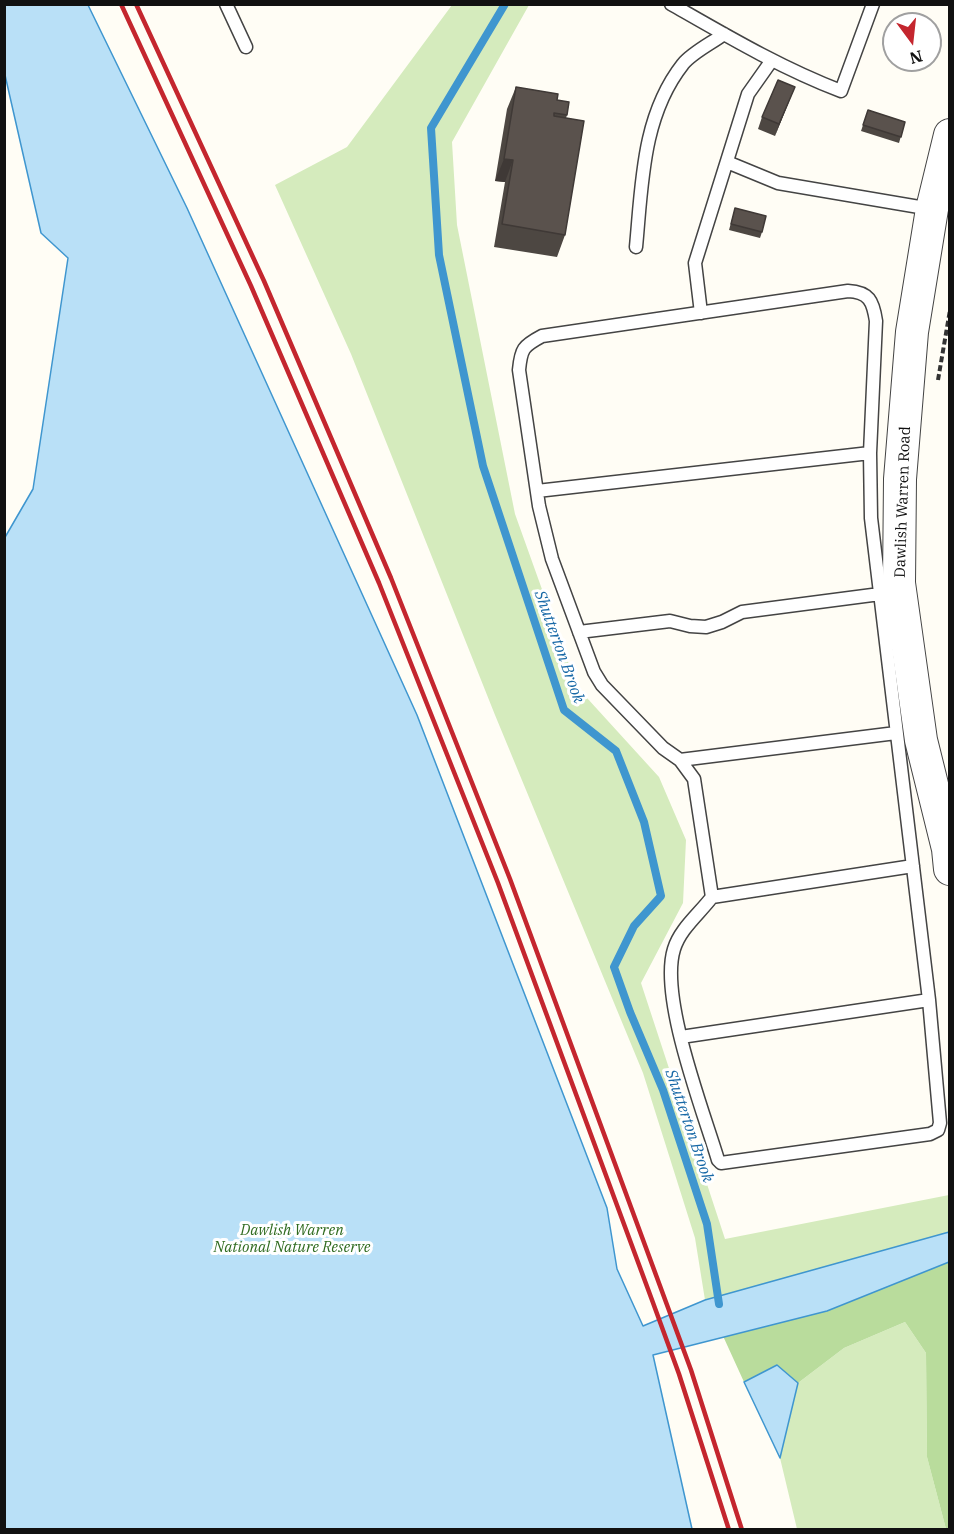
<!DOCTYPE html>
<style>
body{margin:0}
#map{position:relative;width:954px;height:1534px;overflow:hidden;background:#fffdf5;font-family:"IBM Plex Serif",serif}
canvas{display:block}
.frame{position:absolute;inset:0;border:6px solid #111;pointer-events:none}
.north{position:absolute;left:882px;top:12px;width:60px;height:60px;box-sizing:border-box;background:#fff;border:2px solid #a0a0a0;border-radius:50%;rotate:165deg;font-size:16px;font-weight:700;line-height:24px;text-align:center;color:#111}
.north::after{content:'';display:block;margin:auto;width:21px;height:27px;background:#c4262e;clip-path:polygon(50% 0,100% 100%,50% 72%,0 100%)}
</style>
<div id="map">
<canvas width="954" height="1534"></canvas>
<div class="frame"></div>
<div class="north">N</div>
</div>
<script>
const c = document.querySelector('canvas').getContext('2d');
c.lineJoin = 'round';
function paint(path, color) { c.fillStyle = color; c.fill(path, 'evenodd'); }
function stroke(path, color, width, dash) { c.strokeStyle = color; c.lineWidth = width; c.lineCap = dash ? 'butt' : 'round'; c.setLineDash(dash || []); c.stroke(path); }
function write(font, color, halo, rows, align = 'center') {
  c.font = font + ' "IBM Plex Serif",serif'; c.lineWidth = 6; c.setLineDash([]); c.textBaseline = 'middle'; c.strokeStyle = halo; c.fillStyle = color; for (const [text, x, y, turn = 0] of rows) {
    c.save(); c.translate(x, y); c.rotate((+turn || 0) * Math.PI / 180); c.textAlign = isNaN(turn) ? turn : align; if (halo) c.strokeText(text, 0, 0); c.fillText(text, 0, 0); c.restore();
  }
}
paint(new Path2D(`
 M452,5h77l-77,137 5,83 58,289 62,173 82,90 27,63 -3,63 -42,80 84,256 224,-44v37l-244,68 -10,-62 -52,-165 -148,-358 -144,-361 -76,-169 72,-38z
 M905,1322l21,31 1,104 19,72h-149l-17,-71 18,-75 46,-35z`), '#d5ebbd');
paint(new Path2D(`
 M949,1262v267h-3l-19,-72 -1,-104 -21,-31 -61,26 -46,35 -21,-18 -33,17 -21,-46 104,-25z`), '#b9dc9c');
const water = new Path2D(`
 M5,4l83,1 99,203 230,507 190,493 10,61 26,57 62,-26 244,-68v30l-122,49 -174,44 39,174h-687l-1,-990 29,-50 35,-231 -27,-25 -36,-158z
 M777,1365l21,18 -18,75 -36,-76z`);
paint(water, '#b9e0f7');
stroke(water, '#3f96cf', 1.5);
stroke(new Path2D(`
 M505,4l-74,124 8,127 44,211 81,244 52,41 28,71 17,74 -27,30 -20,41 16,45 33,78 44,134 12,80`), '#3f96cf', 8);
const service = new Path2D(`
 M226,4l20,43
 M671,4c56,32 110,64 170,87l32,-87
 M727,162l51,21 153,26
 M636,247c6,-63 6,-131 47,-183 10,-12 29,-21 41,-30
 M848,291c21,1 25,10 28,30l-6,132 1,65 58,482 11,123 -2,7 -8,4 -209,29 -3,-3c-15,-50 -59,-163 -44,-211 6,-20 25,-35 38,-52l-18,-118 -14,-19 -17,-12 -61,-63 -8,-13 -42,-113 -13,-53 -20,-136c2,-21 4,-24 23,-34z
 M701,313l-6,-50 53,-169 24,-34
 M537,491l333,-38
 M579,632l91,-11 20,5 16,1 16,-5 20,-10 138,-18
 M680,760l216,-27
 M712,897l201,-31
 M681,1037l248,-37`);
const tertiary = new Path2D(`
 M950,135l-18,74 -20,123 -12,147 -1,104 22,157 27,109 2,20`);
stroke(service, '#444', 15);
stroke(tertiary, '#444', 34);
stroke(new Path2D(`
 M938,380l12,-70`), '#333', 4, [6, 3]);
stroke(service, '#fff', 12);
stroke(tertiary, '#fff', 32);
stroke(new Path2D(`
 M121,4l130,282 128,297 119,300 154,417 27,74 50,156
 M136,4l128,277 127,297 119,301 181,491 51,160`), '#c4262e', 4.5);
paint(new Path2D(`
 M516,87l51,28 -1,3 -1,117 -8,22 -63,-10 11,-65 -10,-1 12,-72z
 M790,99l-15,37 -17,-7 4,-12z
 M868,110l37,12 -6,21 -38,-12z
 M735,208l27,24 -2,6 -31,-8z`), '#4d4742');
paint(new Path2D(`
 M795,87l-5,12 -15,37 4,-12z
 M504,159l9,1 -8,22 -10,-1z`), '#3f3936');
const building = new Path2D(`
 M778,80l17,7 -16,37 -17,-7z
 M516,87l42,7 -1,6 12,2 -2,13 -13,-2v3l30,5 -19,114 -63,-11 11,-64 -9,-1z
 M868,110l37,12 -4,15 -38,-12z
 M735,208l31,8 -4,16 -31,-8z`);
paint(building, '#5a524d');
stroke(building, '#3f3936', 1.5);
write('15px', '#111', '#fff', [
 ["Dawlish Warren Road",903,502,-88]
]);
write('italic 15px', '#2f6b1f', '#fff', [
 ["Dawlish Warren",292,1231],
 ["National Nature Reserve",292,1248]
]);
write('italic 16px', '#1768a6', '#fff', [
 ["Shutterton Brook",559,647,70],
 ["Shutterton Brook",689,1126,71]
]);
</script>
